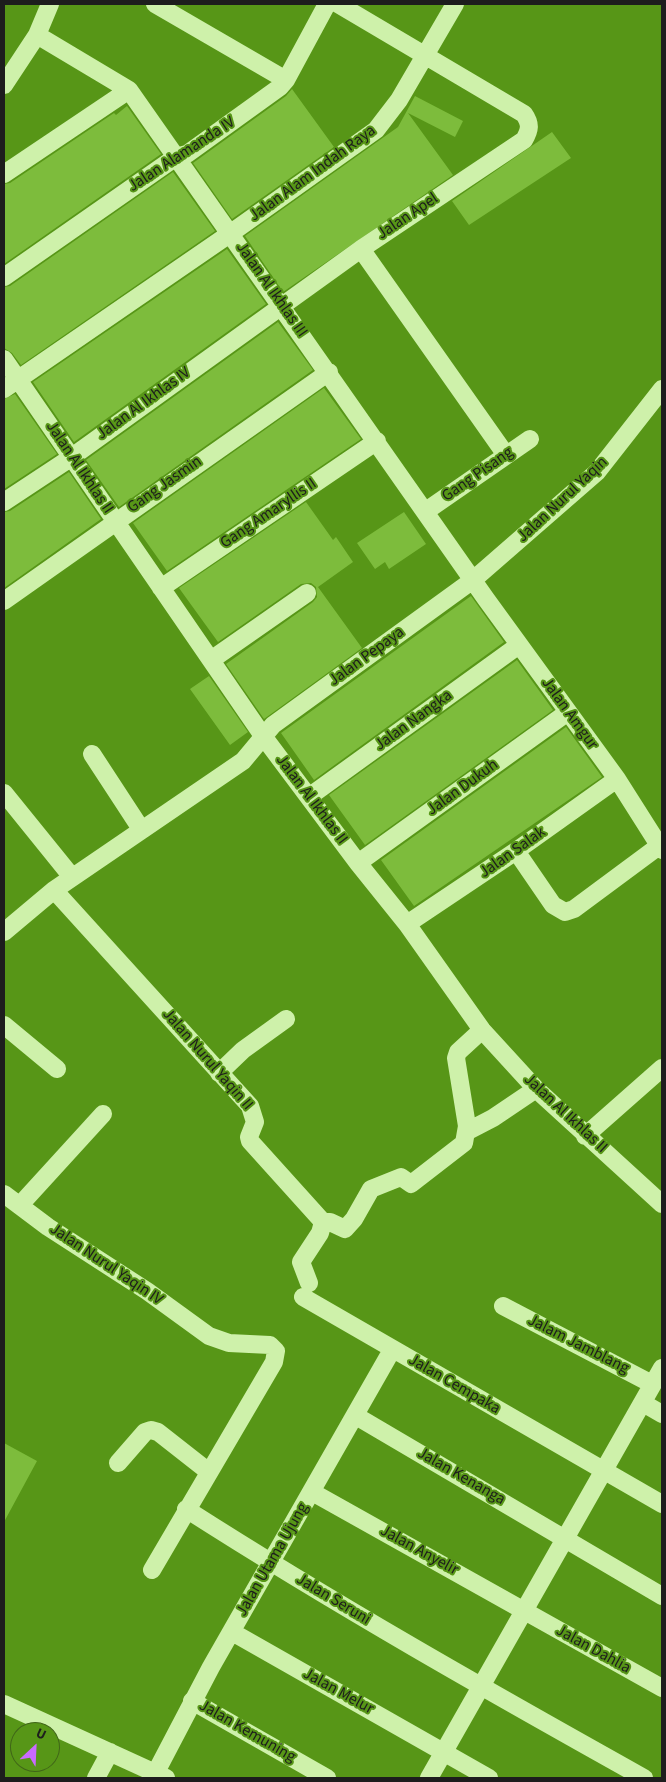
<!DOCTYPE html>
<style>
body{margin:0}
#map{position:relative;width:666px;height:1782px;overflow:hidden;background:#579617;font-family:"Source Sans 3",sans-serif}
canvas{display:block}
.frame{position:absolute;inset:0;border:5px solid #1d1d1d;pointer-events:none}
.north{position:absolute;left:10px;top:1722px;width:50px;height:50px;box-sizing:border-box;background:#579617;border:1px solid #406619;border-radius:50%;rotate:25deg;font-size:14px;font-weight:700;line-height:20px;text-align:center;color:#1d1d1d}
.north::after{content:'';display:block;margin:auto;width:18px;height:22px;background:#ca6aff;clip-path:polygon(50% 0,100% 100%,50% 72%,0 100%)}
</style>
<div id="map">
<canvas width="666" height="1782"></canvas>
<div class="frame"></div>
<div class="north">U</div>
</div>
<script>
const c = document.querySelector('canvas').getContext('2d');
c.lineJoin = 'round';
function paint(path, color) { c.fillStyle = color; c.fill(path, 'evenodd'); }
function stroke(path, color, width, dash) { c.strokeStyle = color; c.lineWidth = width; c.lineCap = dash ? 'butt' : 'round'; c.setLineDash(dash || []); c.stroke(path); }
function write(font, color, halo, rows, align = 'center') {
  c.font = font + ' "Source Sans 3",sans-serif'; c.lineWidth = 4; c.setLineDash([]); c.textBaseline = 'middle'; c.strokeStyle = halo; c.fillStyle = color; for (const [text, x, y, turn = 0] of rows) {
    c.save(); c.translate(x, y); c.rotate((+turn || 0) * Math.PI / 180); c.textAlign = isNaN(turn) ? turn : align; if (halo) c.strokeText(text, 0, 0); c.fillText(text, 0, 0); c.restore();
  }
}
paint(new Path2D(`
 M292,89l42,58 -102,72 -39,-56 93,-67z
 M415,96l48,25 -8,16 -47,-24 45,62 -170,117 -38,-56 153,-109z
 M127,106l34,48 -157,110v-80l6,-1 104,-70 2,2z
 M552,132l19,26 -102,67 -17,-24z
 M173,172l42,59 -194,134 -9,-12 -8,-5v-61l6,-1z
 M227,249l39,55 -192,138 -41,-60z
 M278,322l35,48 -194,137 -33,-47z
 M324,388l37,51 -194,132 -34,-48z
 M15,394l42,60 -53,35v-90z
 M69,472l32,47 -97,69v-76l6,-1z
 M306,502l27,38 3,-3 17,25 -35,25 44,61 -98,71 -38,-55 87,-62 4,-5 -1,-10 -5,-4 -10,1 -83,58 -39,-54z
 M404,512l22,32 -37,25 -4,-7 -10,7 -18,-26z
 M471,596l33,46 -190,138 -33,-47z
 M517,660l36,50 -188,135 -36,-50z
 M209,676l39,56 -18,13 -40,-56z
 M566,727l36,50 -188,129 -33,-46z
 M4,1443l33,18 -33,61z`), '#7dbc3c');
stroke(new Path2D(`
 M155,4l131,76
 M37,35l92,55 7,10 350,499 131,180 45,71
 M4,85l33,-50 13,-31
 M4,174l125,-84
 M361,249l145,206
 M4,277l172,-120 11,-3 93,-67 6,-7 41,-76
 M4,359l259,377 95,127 49,61 75,106 54,59 126,115
 M4,389l227,-156 145,-103 23,-30 56,-96
 M4,502l65,-43 292,-210 163,-109c6,-10 7,-16 0,-26l-186,-110
 M426,511l104,-72
 M161,588l216,-147
 M4,601l325,-229
 M211,660l96,-67
 M92,754l49,75
 M4,793l68,84
 M310,796l209,-151
 M516,851l37,54 12,7 9,-3 85,-63
 M358,863l210,-151
 M54,890l196,216 5,16 -6,15 1,4 73,81
 M407,924l109,-73 101,-72
 M4,932l50,-42 189,-129 30,-36 200,-145 124,-108 65,-83
 M4,1025l53,44
 M219,1073l24,-23 43,-31
 M466,1132l27,-14 43,-29
 M585,1136l77,-68
 M4,1194l44,33 99,64 62,45 20,7 41,2 6,6 -2,11 -122,208
 M20,1205l83,-91
 M309,1283l-8,-21 19,-29 3,-11h7l15,7 9,-10 17,-30 30,-12 10,7 53,-41 3,-17 -11,-68 2,-6 24,-22
 M303,1297l359,207
 M503,1306l149,78
 M643,1403l19,11
 M356,1416l306,180
 M118,1463l27,-31 6,-2 7,2 51,40
 M312,1492l350,196
 M186,1509c150,96 304,183 458,269
 M232,1632l257,146
 M192,1701l135,77
 M4,1704l162,74
 M156,1772l55,-105 181,-317
 M96,1778l14,-26
 M429,1778l233,-410`), '#cef1aa', 18);
write('16px', '#1d1d1d', '#579617', [
 ["Jalan Alamanda IV",182,155,-33],
 ["Jalan Alam Indah Raya",313,174,-36],
 ["Jalan Apel",408,217,-34],
 ["Jalan Al Ikhlas III",271,290,55],
 ["Jalan Al Ikhlas IV",144,404,-36],
 ["Jalan Al Ikhlas II",79,468,56],
 ["Gang Pisang",478,475,-35],
 ["Gang Jasmin",165,485,-35],
 ["Jalan Nurul Yaqin",563,500,-43],
 ["Gang Amaryllis II",269,514,-34],
 ["Jalan Pepaya",367,657,-36],
 ["Jalan Amgur",569,714,54],
 ["Jalan Nangka",414,721,-36],
 ["Jalan Dukuh",463,788,-36],
 ["Jalan Al Ikhlas II",311,800,53],
 ["Jalan Salak",513,853,-35],
 ["Jalan Nurul Yaqin II",207,1060,49],
 ["Jalan Al Ikhlas II",565,1114,43],
 ["Jalan Nurul Yaqin IV",106,1265,34],
 ["Jalam Jamblang",578,1345,27],
 ["Jalan Cempaka",454,1385,30],
 ["Jalan Kenanga",461,1477,30],
 ["Jalan Anyelir",419,1551,29],
 ["Jalan Utama Ujung",273,1560,-60],
 ["Jalan Seruni",333,1600,31],
 ["Jalan Dahlia",593,1650,29],
 ["Jalan Melur",338,1692,29],
 ["Jalan Kemuning",247,1732,30]
]);
</script>
